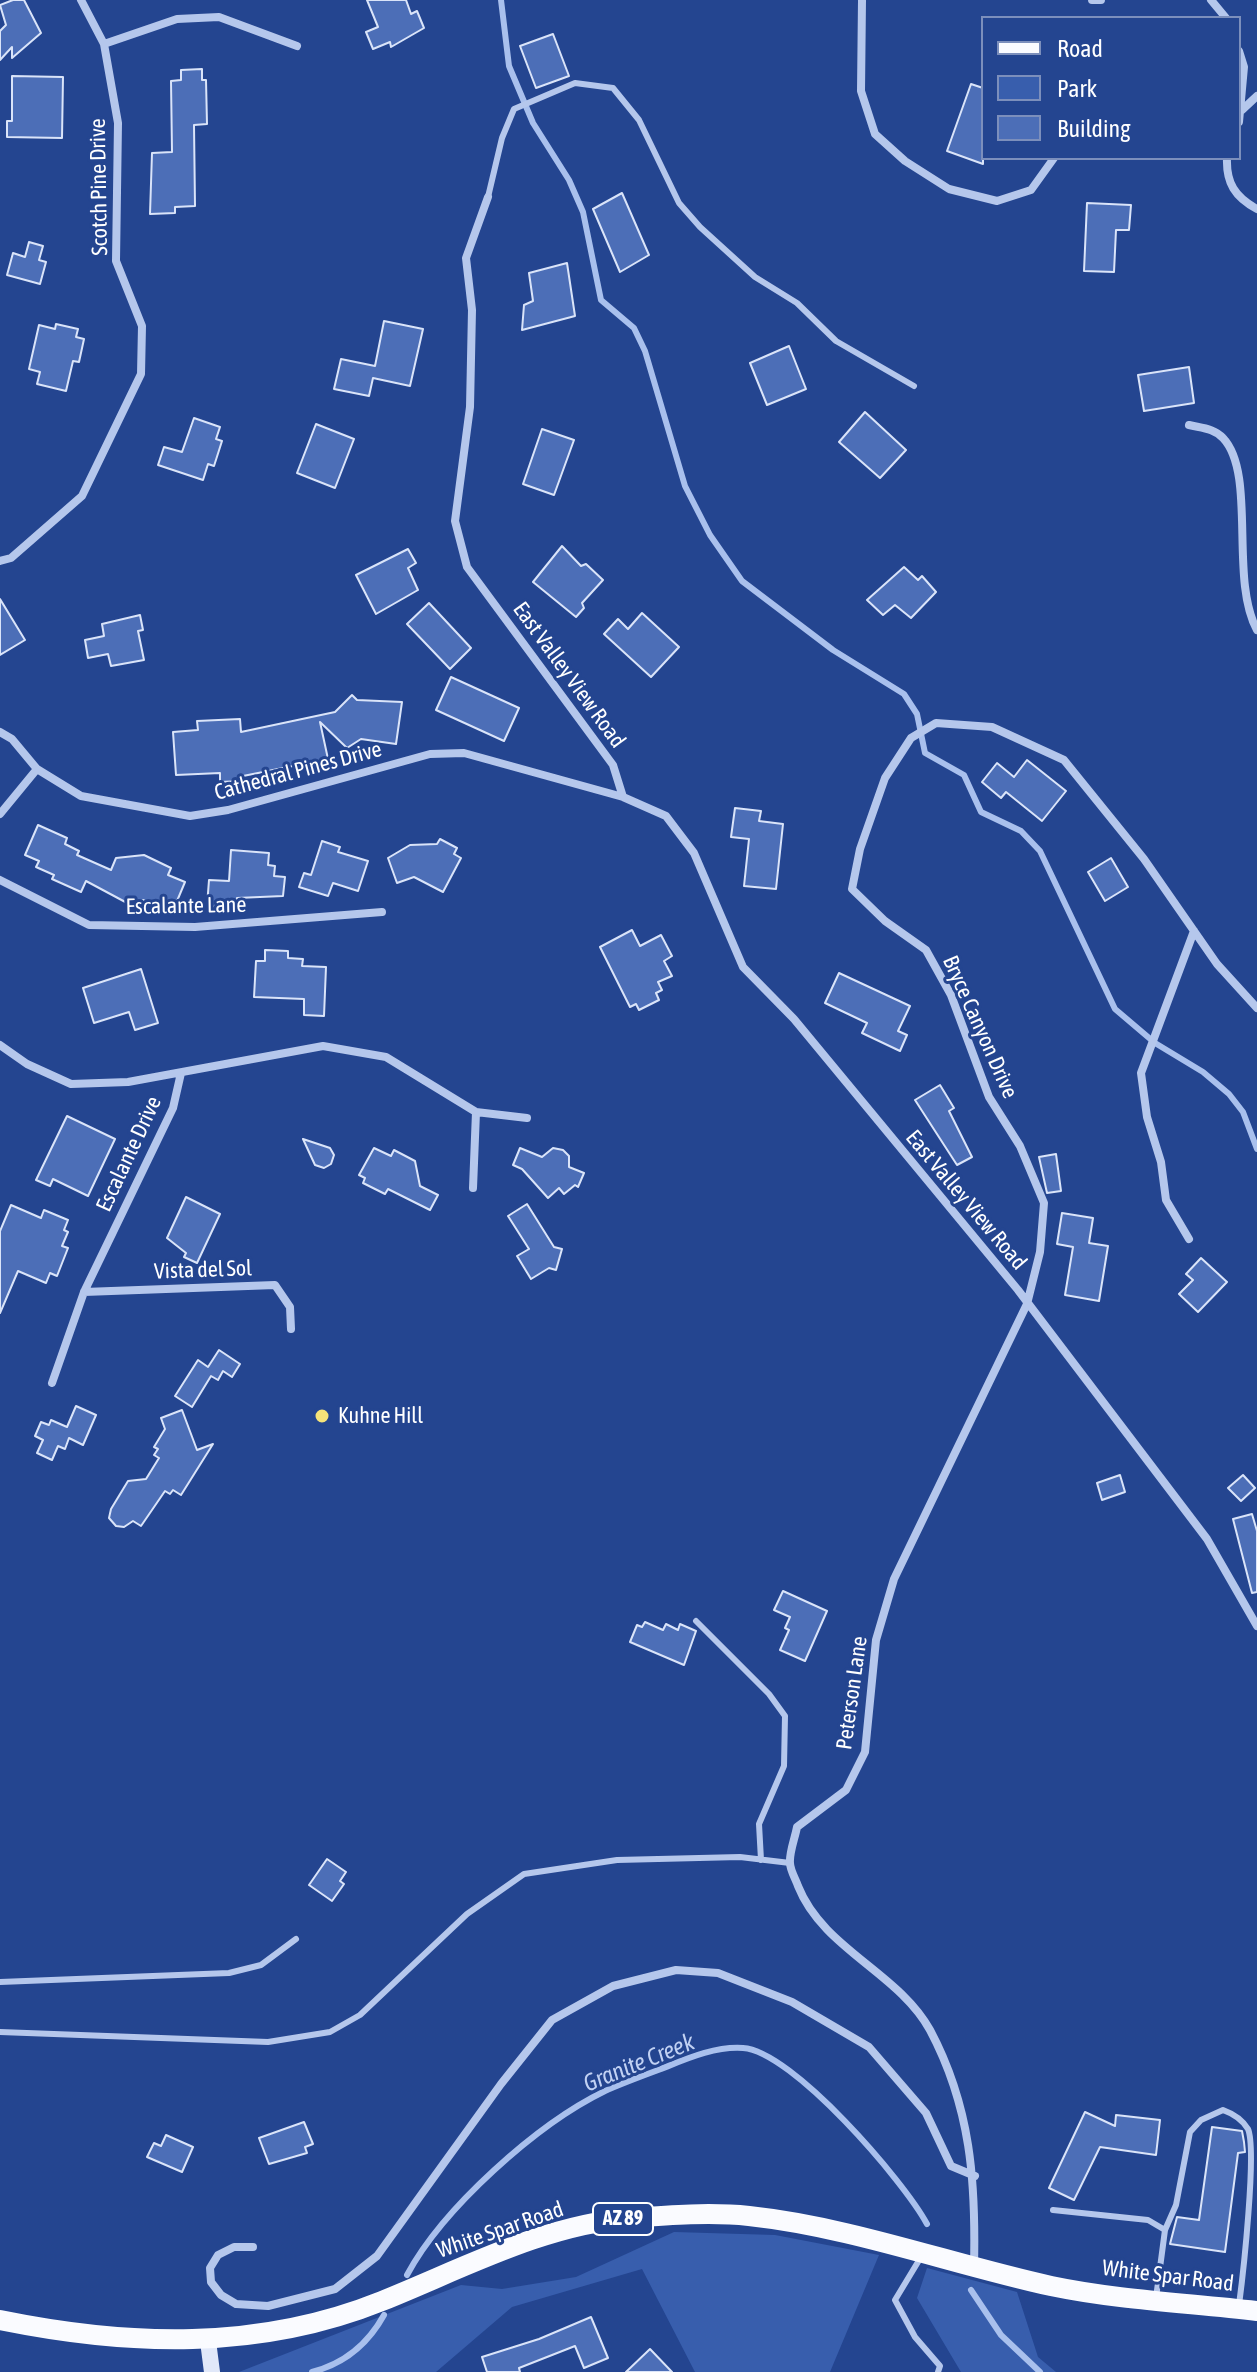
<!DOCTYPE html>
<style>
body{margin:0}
#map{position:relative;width:1257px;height:2372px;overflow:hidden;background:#244590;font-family:"Asap Condensed",sans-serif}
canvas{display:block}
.legend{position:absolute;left:981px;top:16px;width:260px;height:144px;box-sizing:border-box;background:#244590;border:2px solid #7c8fbc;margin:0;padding:10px 14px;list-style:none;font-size:24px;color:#fff}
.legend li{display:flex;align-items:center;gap:16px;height:40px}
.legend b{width:40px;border:2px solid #7c8fbc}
</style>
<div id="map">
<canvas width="1257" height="2372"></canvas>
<ul class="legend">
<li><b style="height:10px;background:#fafbff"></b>Road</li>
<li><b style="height:22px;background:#385ead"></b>Park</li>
<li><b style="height:22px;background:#4c6eb7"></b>Building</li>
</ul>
</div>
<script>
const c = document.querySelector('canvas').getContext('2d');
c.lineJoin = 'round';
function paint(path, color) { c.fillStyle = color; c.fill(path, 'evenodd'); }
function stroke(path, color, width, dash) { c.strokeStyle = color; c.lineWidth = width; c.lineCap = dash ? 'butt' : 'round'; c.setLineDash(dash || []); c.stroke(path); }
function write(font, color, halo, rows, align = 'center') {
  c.font = font + ' "Asap Condensed",sans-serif'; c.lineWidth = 6; c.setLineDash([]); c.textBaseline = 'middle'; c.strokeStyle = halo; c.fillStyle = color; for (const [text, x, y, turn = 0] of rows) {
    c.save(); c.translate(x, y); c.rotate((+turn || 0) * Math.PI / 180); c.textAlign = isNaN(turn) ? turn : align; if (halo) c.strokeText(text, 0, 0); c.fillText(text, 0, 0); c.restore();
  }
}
paint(new Path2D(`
 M674,2232l101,3 104,20 -49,117h-135l-53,-103 -130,38 -76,65h-197l222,-87 41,4 74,-12z
 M927,2268l90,24 21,65 18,15h-95l-44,-74z`), '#385ead');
stroke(new Path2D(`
 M501,0l8,66 24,57 36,57 14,32 18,88 33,28 11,23 40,135 25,49 32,46 91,69 71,44 13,20 8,39 39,22 17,37 40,19 19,20 75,158 40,34 48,29 26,22 14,18 14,37
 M407,2275c36,-67 130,-151 198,-184 18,-8 37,-15 56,-22 25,-10 54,-23 82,-21 49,3 161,133 184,176
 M971,2290l30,45 39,37
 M312,2372c31,-8 56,-28 72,-57`), '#a9c0ed', 6);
const building = new Path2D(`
 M13,0h11l17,33 -29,25v-11l-12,13v-29l6,-6 -6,-20z
 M367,0h39l5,14 6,-3 7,17 -33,19 -1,-5 -17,7 -7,-17 12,-5z
 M553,34l16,42 -33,12 -16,-42z
 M202,69v11h4l1,44 -13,1 1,81 -20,1v6l-25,1 2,-61 20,-1 -1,-71 10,-1v-10z
 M12,76l51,1 -1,61 -55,-1v-16h5z
 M971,84l12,4v76l-36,-13z
 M622,193l27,62 -29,17 -27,-63z
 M1087,203l44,2 -2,25h-13l-2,42 -30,-1z
 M29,242l14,4 -4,14 7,2 -6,22 -33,-9 6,-22 12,4z
 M567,263l8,53 -53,14 2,-25 9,-4 -4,-28z
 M384,321l39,8 -13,57 -37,-8 -4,18 -35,-7 7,-30 34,7z
 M56,324l22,5 -2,8 8,2 -5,23 -6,-1 -7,30 -29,-7 3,-12 -11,-3 10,-44 16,4z
 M789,346l17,43 -39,16 -17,-42z
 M1189,367l5,36 -50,8 -6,-36z
 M865,412l41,38 -26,28 -41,-36z
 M194,418l26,9 -4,12 6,2 -8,25 -6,-2 -5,16 -45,-15 6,-18 18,5z
 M316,424l38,15 -19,49 -38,-15z
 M542,429l32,11 -20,55 -31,-11z
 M562,546l19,20 5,-2 17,16 -21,23 2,5 -8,9 -43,-35z
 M408,549l8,14 -8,5 10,22 -42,24 -20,-39z
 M904,567l14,13 4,-4 14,16 -25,26 -16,-13 -12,10 -16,-15z
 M0,599l25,41 -25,15z
 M429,603l42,45 -21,21 -43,-45z
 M642,613l37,34 -28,30 -47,-43 14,-15 10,10z
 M140,615l3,15 -5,1 6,29 -33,6 -3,-12 -20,4 -3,-18 19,-4 -2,-12z
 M451,677l68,31 -15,33 -68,-31z
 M352,695l5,5 45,2 -6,42 -35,-5 -14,9 -27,-26 8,37 -85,17v5l-23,1v-9l-44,2 -3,-43 25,-2 -1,-9 43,-2 1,13 94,-20z
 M1027,760l39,31 -24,30 -36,-29 -5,6 -19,-16 15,-19 17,14z
 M735,808l26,3 -2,10 24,3 -7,65 -32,-3 5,-47 -18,-2z
 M38,825l29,13 -2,6 14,7 -2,4 34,15 5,-12 28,-3 27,13 -3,7 17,7 -13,31 -29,-13 -2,4 -9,-4 -3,4 -43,-23 -5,11 -29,-13 2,-4 -18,-8 3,-6 -14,-6z
 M440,839l17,9 -3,6 7,4 -18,34 -29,-15 -17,6 -9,-25 22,-13 27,-1z
 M322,841l18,6 -2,5 30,9 -10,30 -25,-8 -5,13 -29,-9 5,-14 7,2z
 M231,850l38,3 -1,12 7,1 -1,10 11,1 -2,19 -46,2 -1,10 -29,-2 2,-26 20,1z
 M1111,858l17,29 -23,14 -17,-29z
 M632,930l8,16 21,-11 11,21 -8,5 8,15 -14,6 4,8 -6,3 3,7 -20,10 -3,-6 -6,3 -30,-60z
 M265,950l23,1v7l15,1 -1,7 24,1 -2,49 -20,-1v-16l-50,-2 2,-36h9z
 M141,969l17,54 -23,7 -6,-18 -35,11 -11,-35z
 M839,973l71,33 -12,25 9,4 -7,16 -38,-18 5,-10 -42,-20z
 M940,1085l14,23 -5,3 23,46 -15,8 -42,-65z
 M67,1116l48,23 -27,57 -35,-17 -3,7 -14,-6z
 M303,1139l27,9 4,7 -3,9 -7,4 -9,-3z
 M374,1148l17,8 3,-6 21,11 5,25 18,9 -8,15 -42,-21 -3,5 -22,-11 2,-5 -6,-3z
 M520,1148l22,9 11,-9 10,2 6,6v11l15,6 -6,14 -3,-2 -11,9 -5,-6 -11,10 -26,-29 -9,-4z
 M1056,1154l5,37 -14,2 -8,-36z
 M186,1197l34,17 -23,49 -13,-6 2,-4 -19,-15z
 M527,1204l27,43 8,2 -6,21 -7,-2 -18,11 -14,-23 12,-7 -21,-33z
 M11,1205l30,13 3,-8 24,10 -4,10 4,2 -6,14 6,2 -11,28 -7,-3 -4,10 -28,-12 -18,42v-82z
 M1062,1213l31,5 -4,25 19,3 -9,55 -34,-6 8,-48 -16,-3z
 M1201,1258l26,24 -29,30 -19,-18 14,-14 -7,-6z
 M219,1350l21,14 -8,13 -9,-6 -5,9 -7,-4 -19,31 -17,-11 23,-36 10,7z
 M76,1406l20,9 -13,30 -14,-7 -4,11 -7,-3 -6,14 -15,-7 6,-13 -8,-4 6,-14 8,3 2,-5 16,7z
 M182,1410l15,40 16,-6 -32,51 -8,-5 -3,4 -5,-3 -24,35 -8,-5 -9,6 -8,-1 -7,-8 2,-9 17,-28 18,-2 13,-21 -5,-3 4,-6 -4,-2 11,-18 -4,-11z
 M1120,1475l5,17 -23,8 -5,-17z
 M1243,1475l12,13 -14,13 -13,-13z
 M1252,1514l5,17v61l-5,1 -19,-74z
 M783,1591l44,20 -22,50 -25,-11 9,-20 -4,-2 5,-11 -16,-7z
 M645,1622l18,8 3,-6 12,6 2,-6 16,7 -12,34 -54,-23 7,-17 5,2z
 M327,1859l19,13 -6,9 4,3 -12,17 -23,-16z
 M1085,2112l30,14 1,-11 44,5 -4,35 -56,-8 -26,53 -25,-12z
 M304,2122l9,22 -8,3 2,6 -38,11 -10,-26z
 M1212,2127l30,4 2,11 1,10 -7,1 -13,99 -55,-8 7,-27 22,3z
 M166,2135l27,12 -11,25 -35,-15 7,-14 7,3z
 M591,2317l17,41 -24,10 -9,-22 -56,22 1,4h-33l-5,-15 57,-18z
 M650,2349l22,23h-46z`);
paint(building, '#4c6eb7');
stroke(building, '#dae4f9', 2);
stroke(new Path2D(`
 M488,197l14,-59 12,-29 61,-26 38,5 26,32 40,83 21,24 55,50 42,26 39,38 78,45
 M696,1621l73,73 16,22 -1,50 -25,58 2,36
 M0,1982l229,-9 32,-8 35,-26
 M0,2032l268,10 62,-10 30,-17 107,-101 57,-40 93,-14 123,-3 50,6
 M1053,2210l95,10 17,10
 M921,2257l-26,43 20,37 25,29 -2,6
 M1156,2298l9,-68 11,-25 14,-73 11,-12 22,-10c11,4 19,9 25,19 9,21 -5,146 -9,176`), '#b5c7ec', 6);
stroke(new Path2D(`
 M862,0l-1,91 14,43 30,27 44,28 48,12 34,-11 23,-32
 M1092,0h9
 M1211,0l15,18
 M104,44l73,-25 42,-2 78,29
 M1239,51l5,16 -5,55
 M1242,110l15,-14
 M1227,158c-1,25 8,39 30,51
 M488,197l-22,61 6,52 -2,97 -15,114 12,46 146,198 10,32 43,19 28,37 49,114 51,52 224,271 189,249 50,87
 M1189,425c12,3 25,3 34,13 34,36 6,141 34,192
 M0,561l11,-3 71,-62 59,-122 1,-48 -26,-65 2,-138 -14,-79 -23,-44
 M0,732l12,7 25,30 44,27 109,20 38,-6 202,-56 34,-1 159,44
 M0,814l37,-45
 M0,880l89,45 106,2 187,-15
 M0,1045l27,19 44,20 57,-2 195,-36 63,11 90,55 -3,76
 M476,1112l51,6
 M1189,1239l-23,-39 -5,-38 -14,-45 -6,-44 53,-142
 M84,1292l191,-7 15,22 1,22
 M52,1383l32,-91 89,-184 8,-35
 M253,2247h-19l-16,8 -8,13 1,14 10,13 15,9 32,2 67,-17 42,-33 124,-172 51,-64 61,-34 63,-16 42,3 74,29 77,45 57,66 25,53 24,10
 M974,2267c2,-85 -3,-160 -44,-237 -32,-58 -107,-81 -132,-144 -2,-6 -8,-16 -8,-23 -1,-10 5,-25 7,-36l49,-37 19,-38 11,-112 18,-61 133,-275 13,-52 4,-49 -24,-57 -31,-49 -38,-102 -25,-45 -41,-29 -33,-32 8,-40 25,-71 26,-40 25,-15 56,4 72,33 80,99 73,105 40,44`), '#b5c7ec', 8);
stroke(new Path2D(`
 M208,2341l4,31`), '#e1e8f9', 16);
stroke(new Path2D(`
 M0,2320c128,26 258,31 382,-19 80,-32 163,-77 250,-83 38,-3 79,-6 117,-2 102,11 202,48 302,70 67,14 138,17 206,25`), '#fafbff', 20);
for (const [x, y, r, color] of [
 [322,1416,8,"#f6e379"]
]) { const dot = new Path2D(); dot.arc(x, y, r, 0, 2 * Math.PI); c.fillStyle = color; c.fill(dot); stroke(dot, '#244590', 3); }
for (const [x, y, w] of [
 [623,2219,60]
]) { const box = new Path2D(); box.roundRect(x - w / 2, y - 16, w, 32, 6); c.fillStyle = '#244590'; c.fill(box); stroke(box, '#fff', 2); }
write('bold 20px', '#fff', null, [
 ["AZ 89",623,2219]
]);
write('22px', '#fff', '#244590', [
 ["Scotch Pine Drive",99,187,-91],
 ["East Valley View Road",569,675,54],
 ["Cathedral Pines Drive",298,771,-15],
 ["Escalante Lane",186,906,-1],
 ["Bryce Canyon Drive",980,1027,66],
 ["Escalante Drive",129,1154,-65],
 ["East Valley View Road",966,1200,50],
 ["Vista del Sol",203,1270,-2],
 ["Peterson Lane",852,1693,-82],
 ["White Spar Road",500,2230,-19],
 ["White Spar Road",1168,2276,7]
]);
write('22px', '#fff', '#244590', [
 ["Kuhne Hill",338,1416]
], 'left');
write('italic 24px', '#c1d1f3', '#244590', [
 ["Granite Creek",639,2063,-22]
]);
</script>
